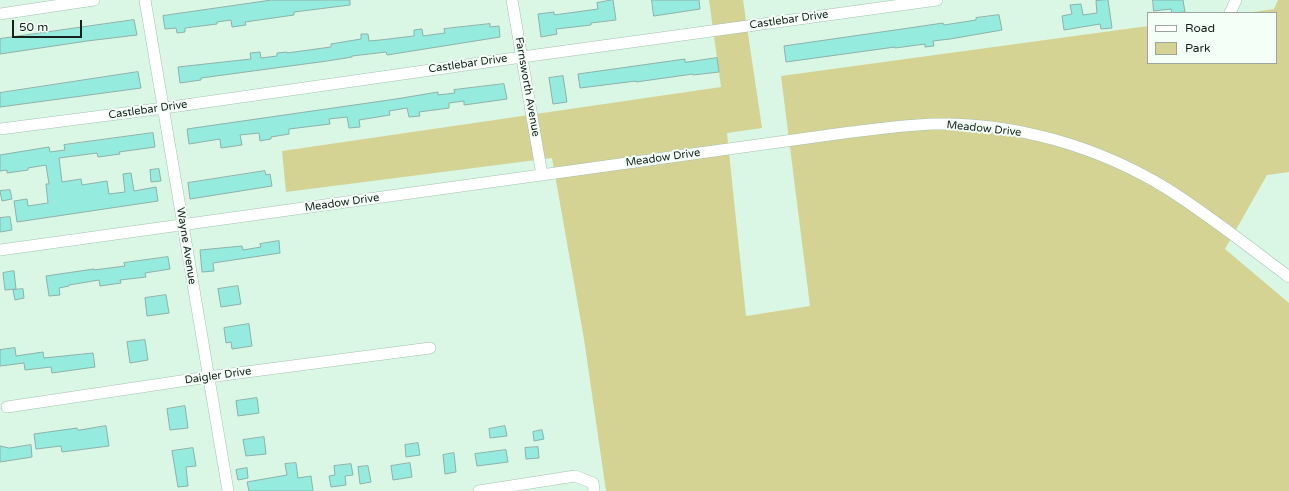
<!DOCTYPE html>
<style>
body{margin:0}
#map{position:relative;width:1289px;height:491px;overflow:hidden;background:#d9f7e4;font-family:"Varela Round",sans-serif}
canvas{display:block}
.legend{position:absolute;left:1147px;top:12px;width:130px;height:52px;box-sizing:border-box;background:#f3fff7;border:1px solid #9ba69f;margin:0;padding:5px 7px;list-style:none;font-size:12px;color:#16211b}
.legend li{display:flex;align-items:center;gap:8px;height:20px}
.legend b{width:20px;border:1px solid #9ba69f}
.scale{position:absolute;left:12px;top:20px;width:70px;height:18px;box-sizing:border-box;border:2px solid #16211b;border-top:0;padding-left:5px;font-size:12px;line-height:14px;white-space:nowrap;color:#16211b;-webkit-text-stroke:3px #f3fff7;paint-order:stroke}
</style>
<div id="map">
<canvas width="1289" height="491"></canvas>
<ul class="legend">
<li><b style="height:5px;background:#fff"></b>Road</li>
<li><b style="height:11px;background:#d5d394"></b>Park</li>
</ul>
<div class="scale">50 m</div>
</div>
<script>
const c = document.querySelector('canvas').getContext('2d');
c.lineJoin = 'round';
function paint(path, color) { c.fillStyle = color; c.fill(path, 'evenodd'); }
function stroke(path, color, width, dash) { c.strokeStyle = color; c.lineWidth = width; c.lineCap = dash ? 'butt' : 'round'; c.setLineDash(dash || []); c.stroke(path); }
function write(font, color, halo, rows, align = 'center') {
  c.font = font + ' "Varela Round",sans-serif'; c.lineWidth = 4; c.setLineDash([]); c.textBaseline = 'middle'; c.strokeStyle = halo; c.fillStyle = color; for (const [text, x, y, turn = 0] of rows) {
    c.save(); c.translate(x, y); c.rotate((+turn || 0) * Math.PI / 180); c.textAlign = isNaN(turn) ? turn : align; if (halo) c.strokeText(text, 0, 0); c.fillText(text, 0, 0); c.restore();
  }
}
paint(new Path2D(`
 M709,0h34l19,128 -35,5 19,183 64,-10 -29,-230 367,-50v37h128v-50h-30l28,-4 4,-9h11v172l-22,3 -42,74 64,54v188h-683l-22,-152 -32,-181 -266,34 -4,-41 439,-64z`), '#d5d394');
const building = new Path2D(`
 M272,0h78v5l-56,7v3l-49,7 1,3 -14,2 -1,-7 -14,2v2l-32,4v4l-8,1 -1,-5 -11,1 -2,-13z
 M613,0l3,20 -25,3v2l-35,4 1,5 -16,3 -3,-23 16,-2v3l44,-6 -1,-6z
 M652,0h47l1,9 -46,7z
 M1108,0l4,28 -11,1 -1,-5 -36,6 -2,-14 10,-2 -2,-9 11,-1 2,11 14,-2 -1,-12z
 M1153,0h30l2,12 -13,1 -1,-4 -17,2z
 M999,15l3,15 -52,9 -17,2 1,5 -9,1v-3l-30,4v-1l-109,15 -2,-16 132,-19 27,-4 1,2 32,-5v-2z
 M134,20l3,15 -50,6 -87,13v-15z
 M490,24v3l9,-1 1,11 -113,18 -1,-3 -34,4v1l-25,4 -126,17v2l-21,3 -2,-16 73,-8 -1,-6 10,-1 1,6 16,-2v-3l10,-1v1l44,-6v-3l30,-5v-5h7l1,7 11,-1 34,-4v-6l8,-1 1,7 22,-3 -1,-4z
 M717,58l2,14 -26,3v-1l-57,8v-1l-56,7 -2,-14 107,-15v3z
 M138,72l3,16 -141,19v-14z
 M563,76l4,26 -14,2 -4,-26z
 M504,84l3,15 -43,6v-4l-15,2v5l-30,4 1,4 -11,1 -2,-9 -18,3 1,4 -31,5 1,7 -11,1 -2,-11 -18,2 1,5 -41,5v5l-18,3v2l-11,2 -1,-8 -19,2 2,10 -21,3 -1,-9 -31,5 -2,-15 209,-30 42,-7v3l17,-2 -1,-3z
 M153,133l2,14 -36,5 1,2 -22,3 -1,-4 -38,5 3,24 19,-3 1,6 25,-4 2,13 16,-2 -2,-18 8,-1 3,18 22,-4 2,14 -141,21 -3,-21 13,-2 1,7 20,-3 -2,-19h3l-3,-19 -18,3v2l-21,3v-3l-7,1v-16l49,-8 1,5 15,-2 -1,-5z
 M159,169l2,12 -10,1 -1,-12z
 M265,171l1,4 4,-1 2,12 -82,13 -2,-16z
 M10,190l2,9 -10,2 -2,-10z
 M10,217l2,13 -12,2v-14z
 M279,241l1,12 -67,10 1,8 -12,1 -2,-22 42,-4 1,4 18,-3 -1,-3z
 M168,257l2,12 -25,4 1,4 -26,3 1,3 -21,3 -1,-6 -30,5v1l-10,2 1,7 -11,1 -3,-20 48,-7v1l31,-4 -1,-3z
 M14,271l2,18 -11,1 -2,-17z
 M238,286l3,18 -20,3 -3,-18z
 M23,289l1,9 -9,2 -2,-10z
 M166,295l3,18 -22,3 -2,-18z
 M249,324l3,22 -20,3 -1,-7 -5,1 -2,-15z
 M145,340l3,20 -18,3 -3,-21z
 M15,348l1,8 27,-4 1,6 49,-5 2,14 -43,6 -1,-6 -26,3 -1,-7 -24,3v-16z
 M257,398l2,15 -21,3 -2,-15z
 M185,406l3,22 -18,2 -3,-21z
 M106,426l3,20 -47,6 -1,-6 -25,3 -2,-15 43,-6 1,2z
 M505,426l2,10 -17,2 -1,-9z
 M542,430l2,9 -10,2 -1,-9z
 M264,437l2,17 -20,2 -3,-16z
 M418,443l2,12 -14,2 -1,-12z
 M31,445l1,12 -32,5v-16l9,2z
 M538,447l1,11 -13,1 -1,-11z
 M193,448l3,18 -10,1 2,19 -10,1 -6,-36z
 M506,450l2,12 -31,4 -2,-12z
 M454,453l2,19 -11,2 -2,-19z
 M296,463l2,15 13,-2 2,15h-64l-2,-9 40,-7 -2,-11z
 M410,463l2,14 -19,3 -2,-14z
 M351,464l2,11 -8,1 1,9 -15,2 -2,-11 6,-1 -1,-9z
 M368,466l3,16 -11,2 -2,-17z
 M247,468l1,10 -10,2 -2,-10z`);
paint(building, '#95ebde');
stroke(building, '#8db1aa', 1);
const minor = new Path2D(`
 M145,0c29,164 54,328 83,491
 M512,0l30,175
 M1230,13l6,-13
 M0,14l94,-14
 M0,129l164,-21 358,-51 415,-57
 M0,250l851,-118c27,-3 54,-7 82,-8 81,-2 164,22 233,64 43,27 83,59 123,89
 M7,407l201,-30 222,-29
 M479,491l96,-15 18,7 1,8`);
stroke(minor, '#a4c1af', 12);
stroke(minor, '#fff', 11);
write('11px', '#16211b', '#f3fff7', [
 ["Castlebar Drive",789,20,-8],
 ["Castlebar Drive",468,64,-8],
 ["Farnsworth Avenue",527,87,80],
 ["Castlebar Drive",148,110,-8],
 ["Meadow Drive",984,129,6],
 ["Meadow Drive",663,158,-8],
 ["Meadow Drive",342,203,-8],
 ["Wayne Avenue",186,246,81],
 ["Daigler Drive",218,376,-8]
]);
</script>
